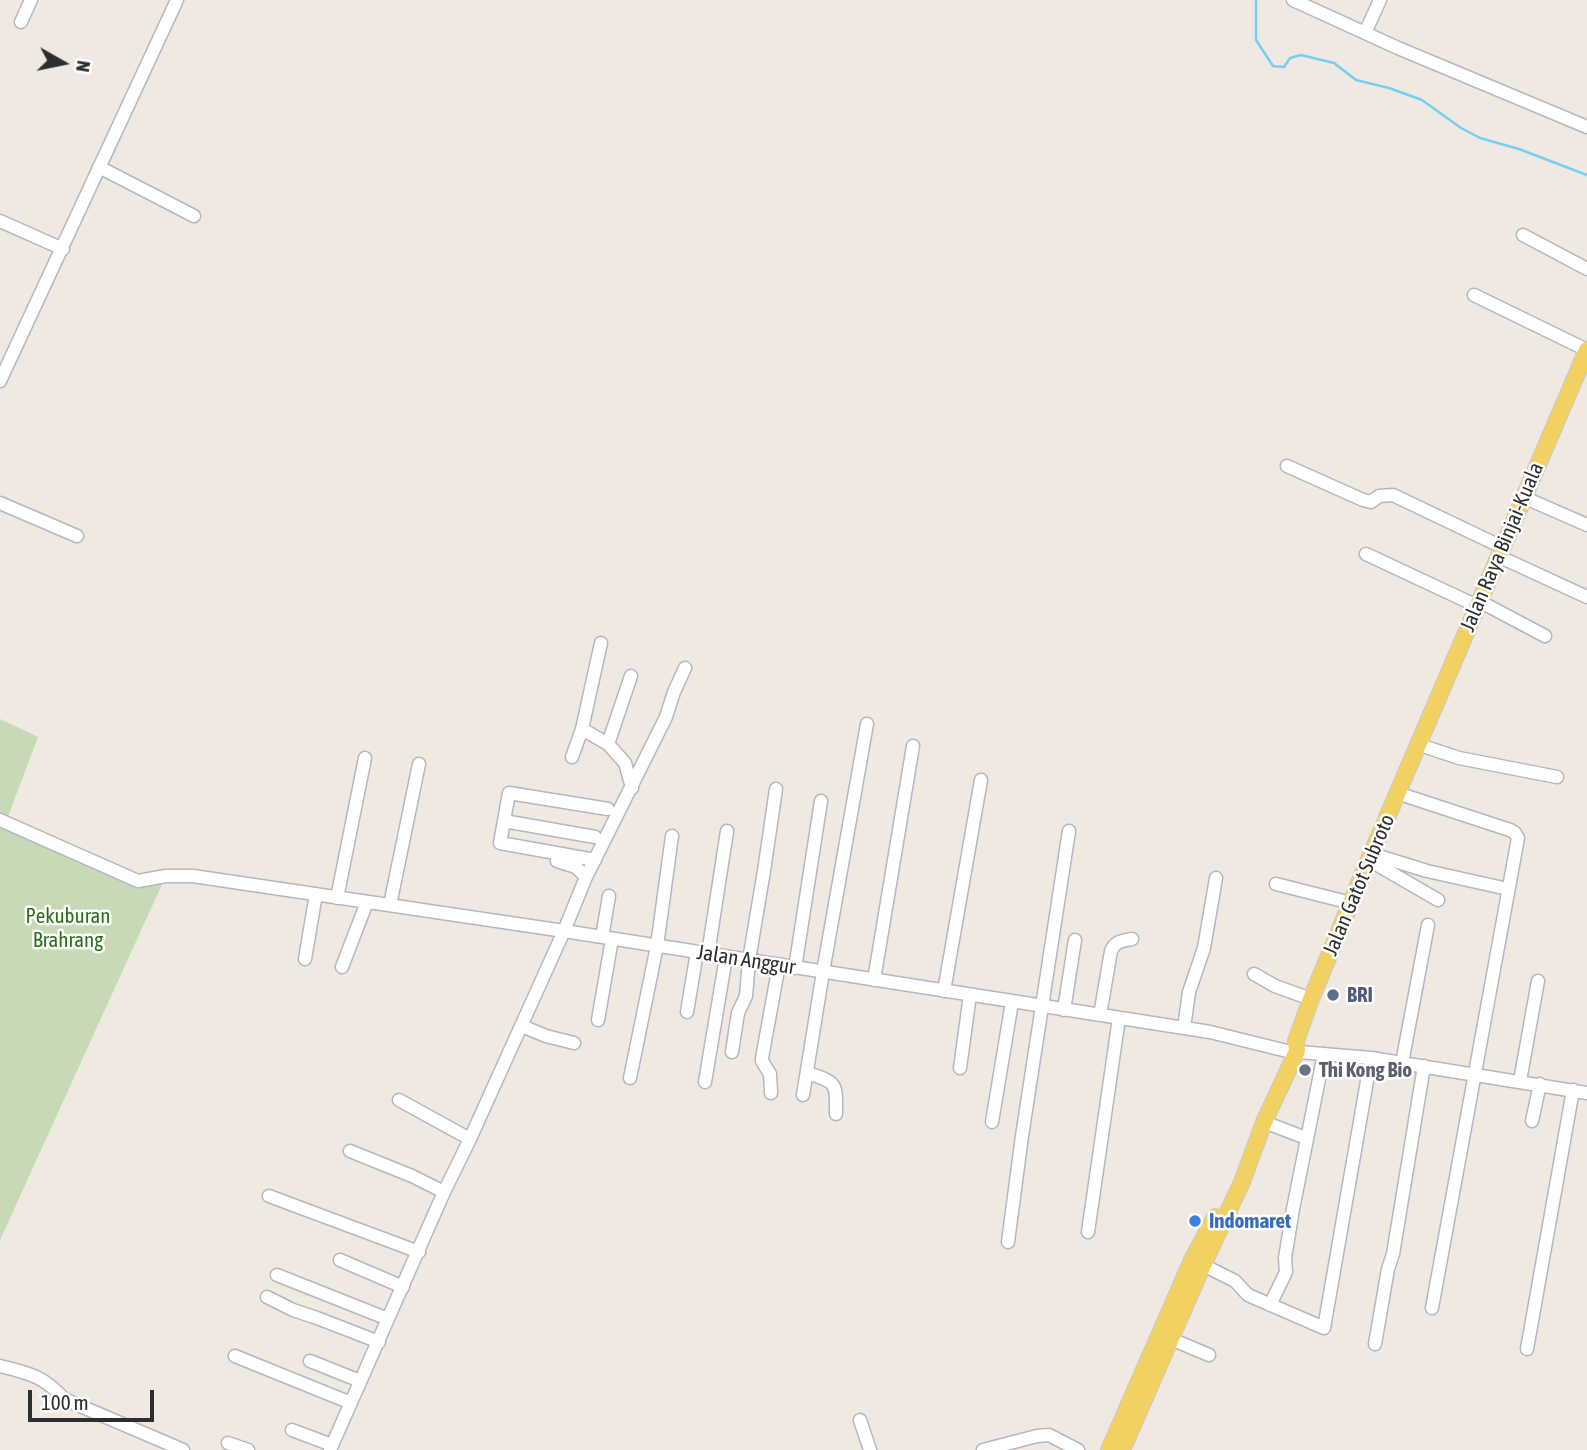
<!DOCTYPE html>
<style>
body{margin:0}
#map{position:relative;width:1587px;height:1450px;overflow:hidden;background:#efe9e1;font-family:"Asap Condensed",sans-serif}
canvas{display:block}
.north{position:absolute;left:28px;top:28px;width:70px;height:70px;-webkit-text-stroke:5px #fff;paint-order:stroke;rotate:99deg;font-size:19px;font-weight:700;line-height:28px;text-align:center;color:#2e2e2e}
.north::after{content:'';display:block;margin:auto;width:24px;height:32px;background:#2e2e2e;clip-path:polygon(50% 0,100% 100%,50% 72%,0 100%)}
.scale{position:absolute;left:28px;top:1390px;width:126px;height:32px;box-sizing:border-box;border:4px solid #2e2e2e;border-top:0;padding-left:9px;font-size:21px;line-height:24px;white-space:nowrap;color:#2e2e2e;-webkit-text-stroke:5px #fff;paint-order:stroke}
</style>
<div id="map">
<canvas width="1587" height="1450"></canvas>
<div class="north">N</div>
<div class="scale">100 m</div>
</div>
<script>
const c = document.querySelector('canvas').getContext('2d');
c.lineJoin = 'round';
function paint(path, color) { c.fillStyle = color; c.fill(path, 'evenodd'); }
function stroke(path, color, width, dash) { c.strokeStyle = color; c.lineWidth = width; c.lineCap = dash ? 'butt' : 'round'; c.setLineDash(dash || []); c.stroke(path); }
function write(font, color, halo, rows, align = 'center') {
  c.font = font + ' "Asap Condensed",sans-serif'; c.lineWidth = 5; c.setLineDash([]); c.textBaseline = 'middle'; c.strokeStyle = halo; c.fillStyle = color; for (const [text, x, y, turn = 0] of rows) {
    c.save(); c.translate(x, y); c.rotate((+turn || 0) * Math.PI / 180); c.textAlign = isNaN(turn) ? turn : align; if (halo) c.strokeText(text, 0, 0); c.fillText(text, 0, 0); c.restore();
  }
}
paint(new Path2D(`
 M0,719l38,18 -34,90 126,56 34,-3 -164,360z`), '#c8d9b8');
stroke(new Path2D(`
 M1256,0v40l17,26 11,1 6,-9 11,-3 33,8 22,17 33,8 33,12 39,28 19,10 39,11 68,26`), '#75cff0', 2.5);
const minor = new Path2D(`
 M1293,0l105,48 189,79
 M21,22l10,-22
 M1365,33l15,-33
 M99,167l95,49
 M0,221l63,28
 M1523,235l64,34
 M1474,295l113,55
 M0,381l177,-381
 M1287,466l76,34 8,2 8,-6 14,-1 109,52
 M1523,497l64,28
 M0,503l77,33
 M1366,554l111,52
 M1498,556l89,41
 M1479,601l66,35
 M582,729l26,15 17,19 7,25
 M608,744l23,-68
 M1417,744l42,14 98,19
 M572,757l10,-28 19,-86
 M1397,793l113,37 5,3 3,5 -86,470
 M0,820l138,61 28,-5h27l371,55 646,101 77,19 84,7 216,35
 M504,821l91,16
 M1372,854l55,17 81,18
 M595,860l-95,-17 9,-50 99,16
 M1369,860l69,40
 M557,861l19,6 10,10
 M1276,884l75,19
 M337,898l28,-140
 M390,905l29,-141
 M602,937l7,-41
 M708,954l19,-123
 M305,959l11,-65
 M342,967l25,-65
 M795,968l26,-167
 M1254,974l21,12 36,13
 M874,980l39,-234
 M944,991l37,-211
 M1064,1010l11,-70
 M687,1012l10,-60
 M1100,1015l11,-64c4,-10 11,-10 21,-12
 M598,1020l14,-81
 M522,1026l24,10 28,7
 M1184,1028l5,-36 15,-44 12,-70
 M732,1052l6,-39 8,-17 3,-36 15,-89 12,-82
 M1402,1063l26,-138
 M960,1068l10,-73
 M808,1073c30,10 28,10 28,41
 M630,1078l27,-132 15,-110
 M1520,1081l18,-100
 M705,1082l21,-125
 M771,1093l-1,-19 -8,-13v-3l17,-93
 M803,1095l20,-123 44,-248
 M399,1100l71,39
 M1532,1121l8,-37
 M992,1122l20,-120
 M1264,1122l42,16
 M350,1151l62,25 32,16
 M269,1196l150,56
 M1088,1232l31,-214
 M1008,1242l14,-106 47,-305
 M340,1260l63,27
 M1195,1261l40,20 13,14 76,33 47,-270
 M277,1275l111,44
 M267,1297l26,13 24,8 62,24
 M1270,1305l16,-33 -1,-14 8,-49 31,-155
 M1171,1339l38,16
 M1375,1344l13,-75 5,-15 31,-188
 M1527,1349l46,-259
 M235,1356l116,47
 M310,1361l50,20
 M0,1366c28,7 44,10 64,33l119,51
 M860,1420l10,30
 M292,1430l40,15
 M228,1443l20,7
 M330,1450l114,-258 26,-53 94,-208 22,-54 80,-160 8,-25 11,-24
 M983,1450l54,-14 12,-1 29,15`);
const major = new Path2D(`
 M1109,1450l83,-190 23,-43
 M1122,1450l81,-185 39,-83 22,-60 33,-71 -1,-10 15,-42 48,-116 228,-533`);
stroke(minor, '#b4b7c1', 15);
stroke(major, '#c9c9c9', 18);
stroke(minor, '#fff', 12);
stroke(major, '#f2d163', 16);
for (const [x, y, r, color] of [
 [1333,995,7,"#5c6f8a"],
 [1305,1070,7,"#6b7280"],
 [1195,1221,7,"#3f7fe0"]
]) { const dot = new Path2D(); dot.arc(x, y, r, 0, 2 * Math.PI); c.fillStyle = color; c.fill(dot); stroke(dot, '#fff', 2.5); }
write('21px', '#2e2e2e', '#fff', [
 ["Jalan Raya Binjai-Kuala",1502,547,-67],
 ["Jalan Gatot Subroto",1359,885,-67],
 ["Jalan Anggur",746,960,9]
]);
write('21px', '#2c6e1b', '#fff', [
 ["Pekuburan",68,916],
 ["Brahrang",68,940]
]);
write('bold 21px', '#4e5e75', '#fff', [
 ["BRI",1347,995]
], 'left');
write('bold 21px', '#5b616d', '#fff', [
 ["Thi Kong Bio",1319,1070]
], 'left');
write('bold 21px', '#366cbe', '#fff', [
 ["Indomaret",1209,1221]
], 'left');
</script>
